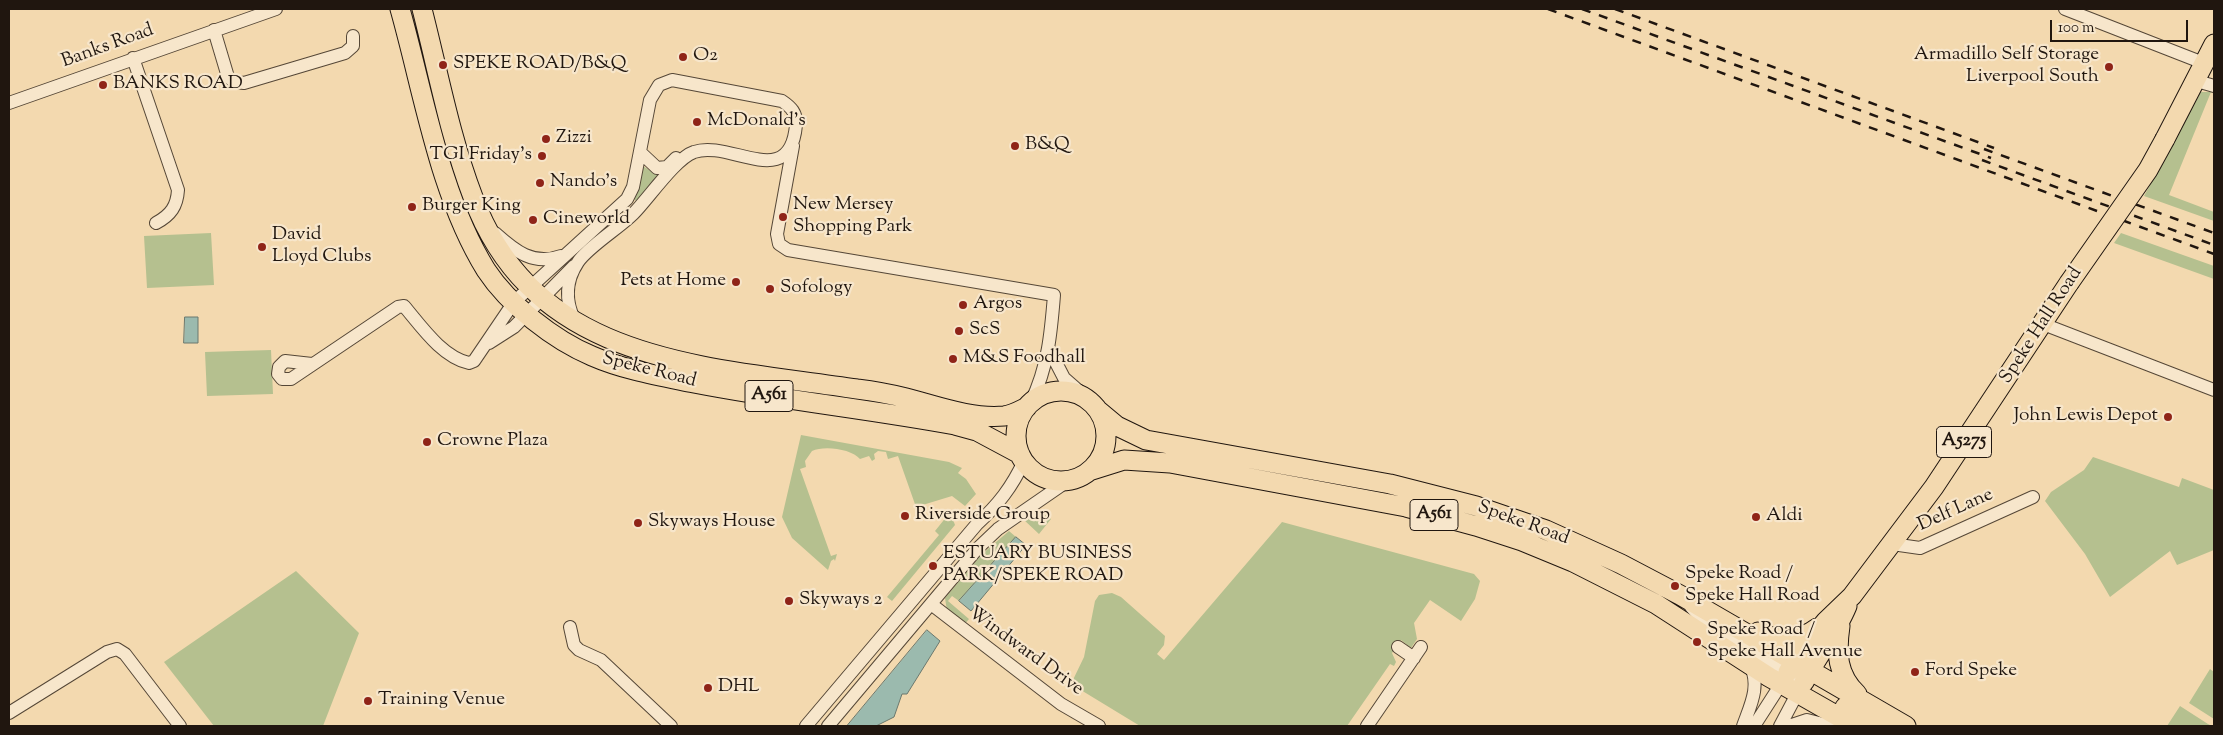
<!DOCTYPE html>
<style>
body{margin:0}
#map{position:relative;width:2223px;height:735px;overflow:hidden;background:#f3d9af;font-family:"Sorts Mill Goudy",serif}
canvas{display:block}
.frame{position:absolute;inset:0;border:10px solid #20160f;pointer-events:none}
.scale{position:absolute;left:2050px;top:20px;width:138px;height:22px;box-sizing:border-box;border:2px solid #20160f;border-top:0;padding-left:6px;font-size:15px;line-height:18px;white-space:nowrap;color:#20160f;-webkit-text-stroke:4px #f7e6cb;paint-order:stroke}
</style>
<div id="map">
<canvas width="2223" height="735"></canvas>
<div class="frame"></div>
<div class="scale">100 m</div>
</div>
<script>
const c = document.querySelector('canvas').getContext('2d');
c.lineJoin = 'round';
function paint(path, color) { c.fillStyle = color; c.fill(path, 'evenodd'); }
function stroke(path, color, width, dash) { c.strokeStyle = color; c.lineWidth = width; c.lineCap = dash ? 'butt' : 'round'; c.setLineDash(dash || []); c.stroke(path); }
function write(font, color, halo, rows, align = 'center') {
  c.font = font + ' "Sorts Mill Goudy",serif'; c.lineWidth = 4.5; c.setLineDash([]); c.textBaseline = 'middle'; c.strokeStyle = halo; c.fillStyle = color; for (const [text, x, y, turn = 0] of rows) {
    c.save(); c.translate(x, y); c.rotate((+turn || 0) * Math.PI / 180); c.textAlign = isNaN(turn) ? turn : align; if (halo) c.strokeText(text, 0, 0); c.fillText(text, 0, 0); c.restore();
  }
}
paint(new Path2D(`
 M2201,92h10l-42,103 45,17v9l-70,-25z
 M643,166l16,10 -23,25 -4,-4z
 M211,233l3,52 -67,3 -3,-52z
 M2121,233l93,33v13l-100,-36z
 M271,350l2,44 -66,2 -2,-44z
 M801,435l148,27 13,6 -4,5 8,6 10,15 -11,12 -13,-10 -36,11 -18,-51 -10,3 -2,-7 -8,-1 -4,3 1,5 -3,2 -3,-5 -9,3c-8,-10 -36,-14 -48,-8l-7,10 1,6 -6,2 31,87 6,-2 -2,7 -1,-2 -3,2 -3,9 -36,-32 -10,-21z
 M2093,457l86,30 3,-9 32,12v60l-37,15 -7,-14 -60,46 -25,-43 -40,-53 6,-9 33,-22z
 M1040,511l11,8 -12,15 -15,-14z
 M947,516l5,1 3,8 -63,76 -5,-4 52,-62 -4,-4z
 M1282,522l192,52 6,7 -5,18 -14,22 -31,-21 -16,23 3,16 -6,9 -10,-8 -9,13 4,9 -2,4 -4,-2 -43,62h-207l-69,-42 13,-27 11,-56 4,-6 13,-2 9,4 44,39 -1,9 -7,9 7,6z
 M1009,531l7,6 -57,64 -7,-5 -4,5 21,18 -5,6 -17,-14 -2,-13 37,-44z
 M296,571l63,62 -36,93h-109l-50,-64z
 M2210,669l4,3v47l-25,-16z
 M2180,706l28,18 4,2h-45z`), '#b5c08f');
const water = new Path2D(`
 M185,317h13v26h-14z
 M1016,537l10,8 -55,66 -12,-10z
 M927,630l13,11 -33,53h-5l-8,23 -18,9h-29z`);
paint(water, '#9bbaae');
stroke(water, '#6a786e', 1);
const minor = new Path2D(`
 M2065,9l141,55
 M214,30l14,47 7,5 9,1 101,-30 8,-7v-10
 M133,58l45,132c-1,16 -7,25 -22,33
 M2197,81l17,5
 M9,103l267,-94
 M793,146l-16,88 2,10 9,6 266,45c-3,38 -6,72 -23,107
 M641,153l16,15 10,-1 9,-9
 M495,233c20,18 38,33 66,23
 M2043,324l171,66
 M489,343l25,-16 60,-61
 M1049,349l15,29 24,21
 M312,364l-27,-3 -6,6 -1,7 4,5h9l107,-72 6,-1c17,20 38,51 65,57l5,-2 40,-59 113,-103 6,-12 17,-87 9,-15 13,-5 110,21c9,6 15,12 14,24 -6,68 -66,14 -102,27 -18,6 -46,47 -61,62 -14,14 -45,33 -55,48 -12,18 -13,38 -4,57
 M1892,544l28,4 113,-51
 M931,604l130,100 38,22
 M1691,607l15,16 82,49 9,22 -17,32
 M570,627l4,18 5,5 22,10 70,66
 M1398,647l16,11
 M9,713l98,-61 10,-3 8,5 55,72
 M806,726l171,-202c21,-19 35,-37 47,-63
 M828,726l150,-178 20,-19 71,-49
 M1367,726l54,-79
 M1743,726c7,-20 18,-40 7,-61
 M1754,726l27,-42
 M1789,726l18,-6 24,6`);
const highway = new Path2D(`
 M400,9c24,85 39,185 86,261 23,35 68,70 106,86 32,14 68,20 102,27 87,17 174,26 261,42l22,6 43,23
 M422,9c16,62 28,128 51,188 62,168 234,169 384,192 16,2 33,5 49,9 31,8 65,21 98,18 8,-1 15,-5 23,-9
 M2165,139l49,-95
 M1016 436a45 45 0 1 1 90 0a45 45 0 1 1-90 0Z
 M1099,411l18,15 29,14 244,44 86,22 70,24 75,34 59,31 226,131
 M1089,471l35,-11 46,3 236,44 70,19 46,15 51,21 83,42 113,73 86,49
 M1840,626c-4,27 -3,49 17,68
 M1758,632c20,9 41,10 59,-4
 M1788,672l13,-21 25,-30 26,-25 82,-109 135,-204
 M1804,682c13,-26 32,-49 43,-76
 M1845,707l34,19`);
stroke(minor, '#554737', 14);
stroke(highway, '#20160f', 21);
stroke(minor, '#f7e6cb', 12);
stroke(highway, '#f3d9af', 19);
stroke(new Path2D(`
 M1548,9l666,245
 M1582,9l409,149
 M1615,9l379,139
 M1984,149l230,84
 M1982,160l232,85`), '#20160f', 2.5, [9, 9]);
const highwayBridge = new Path2D(`
 M2069,283l79,-113 17,-31`);
stroke(highwayBridge, '#20160f', 21, []);
stroke(highwayBridge, '#f3d9af', 19);
for (const [x, y, r, color] of [
 [683,57,5,"#8f2418"],
 [443,65,5,"#8f2418"],
 [2109,67,5,"#8f2418"],
 [103,85,5,"#8f2418"],
 [697,122,5,"#8f2418"],
 [546,139,5,"#8f2418"],
 [1015,146,5,"#8f2418"],
 [542,156,5,"#8f2418"],
 [540,183,5,"#8f2418"],
 [412,207,5,"#8f2418"],
 [783,217,5,"#8f2418"],
 [533,220,5,"#8f2418"],
 [262,247,5,"#8f2418"],
 [736,282,5,"#8f2418"],
 [770,289,5,"#8f2418"],
 [963,305,5,"#8f2418"],
 [959,331,5,"#8f2418"],
 [953,359,5,"#8f2418"],
 [2168,417,5,"#8f2418"],
 [427,442,5,"#8f2418"],
 [905,516,5,"#8f2418"],
 [1756,517,5,"#8f2418"],
 [638,523,5,"#8f2418"],
 [933,566,5,"#8f2418"],
 [1675,586,5,"#8f2418"],
 [789,601,5,"#8f2418"],
 [1697,642,5,"#8f2418"],
 [1915,672,5,"#8f2418"],
 [708,688,5,"#8f2418"],
 [368,701,5,"#8f2418"]
]) { const dot = new Path2D(); dot.arc(x, y, r, 0, 2 * Math.PI); c.fillStyle = color; c.fill(dot); stroke(dot, '#f7e6cb', 2); }
for (const [x, y, w] of [
 [769,396,48],
 [1964,442,55],
 [1434,515,48]
]) { const box = new Path2D(); box.roundRect(x - w / 2, y - 15.5, w, 31, 4); c.fillStyle = '#f7e6cb'; c.fill(box); stroke(box, '#20160f', 1); }
write('bold 18px', '#20160f', null, [
 ["A561",769,396],
 ["A5275",1964,442],
 ["A561",1434,515]
]);
write('19px', '#20160f', '#f7e6cb', [
 ["Banks Road",108,47,-20],
 ["Speke Hall Road",2042,326,-57],
 ["Speke Road",649,371,14],
 ["Delf Lane",1956,511,-24],
 ["Speke Road",1523,524,20],
 ["Windward Drive",1025,652,36]
]);
write('19px', '#20160f', '#f7e6cb', [
 ["Armadillo Self Storage",2099,56,"right"],
 ["Liverpool South",2099,78,"right"],
 ["O2",693,57],
 ["SPEKE ROAD/B&Q",453,65],
 ["BANKS ROAD",113,85],
 ["McDonald's",707,122],
 ["Zizzi",556,139],
 ["B&Q",1025,146],
 ["TGI Friday's",532,156,"right"],
 ["Nando's",550,183],
 ["New Mersey",793,206],
 ["Shopping Park",793,228],
 ["Burger King",422,207],
 ["Cineworld",543,220],
 ["David",272,236],
 ["Lloyd Clubs",272,258],
 ["Pets at Home",726,282,"right"],
 ["Sofology",780,289],
 ["Argos",973,305],
 ["ScS",969,331],
 ["M&S Foodhall",963,359],
 ["John Lewis Depot",2158,417,"right"],
 ["Crowne Plaza",437,442],
 ["Riverside Group",915,516],
 ["Aldi",1766,517],
 ["Skyways House",648,523],
 ["ESTUARY BUSINESS",943,555],
 ["PARK/SPEKE ROAD",943,577],
 ["Speke Road /",1685,575],
 ["Speke Hall Road",1685,597],
 ["Skyways 2",799,601],
 ["Speke Road /",1707,631],
 ["Speke Hall Avenue",1707,653],
 ["Ford Speke",1925,672],
 ["DHL",718,688],
 ["Training Venue",378,701]
], 'left');
</script>
